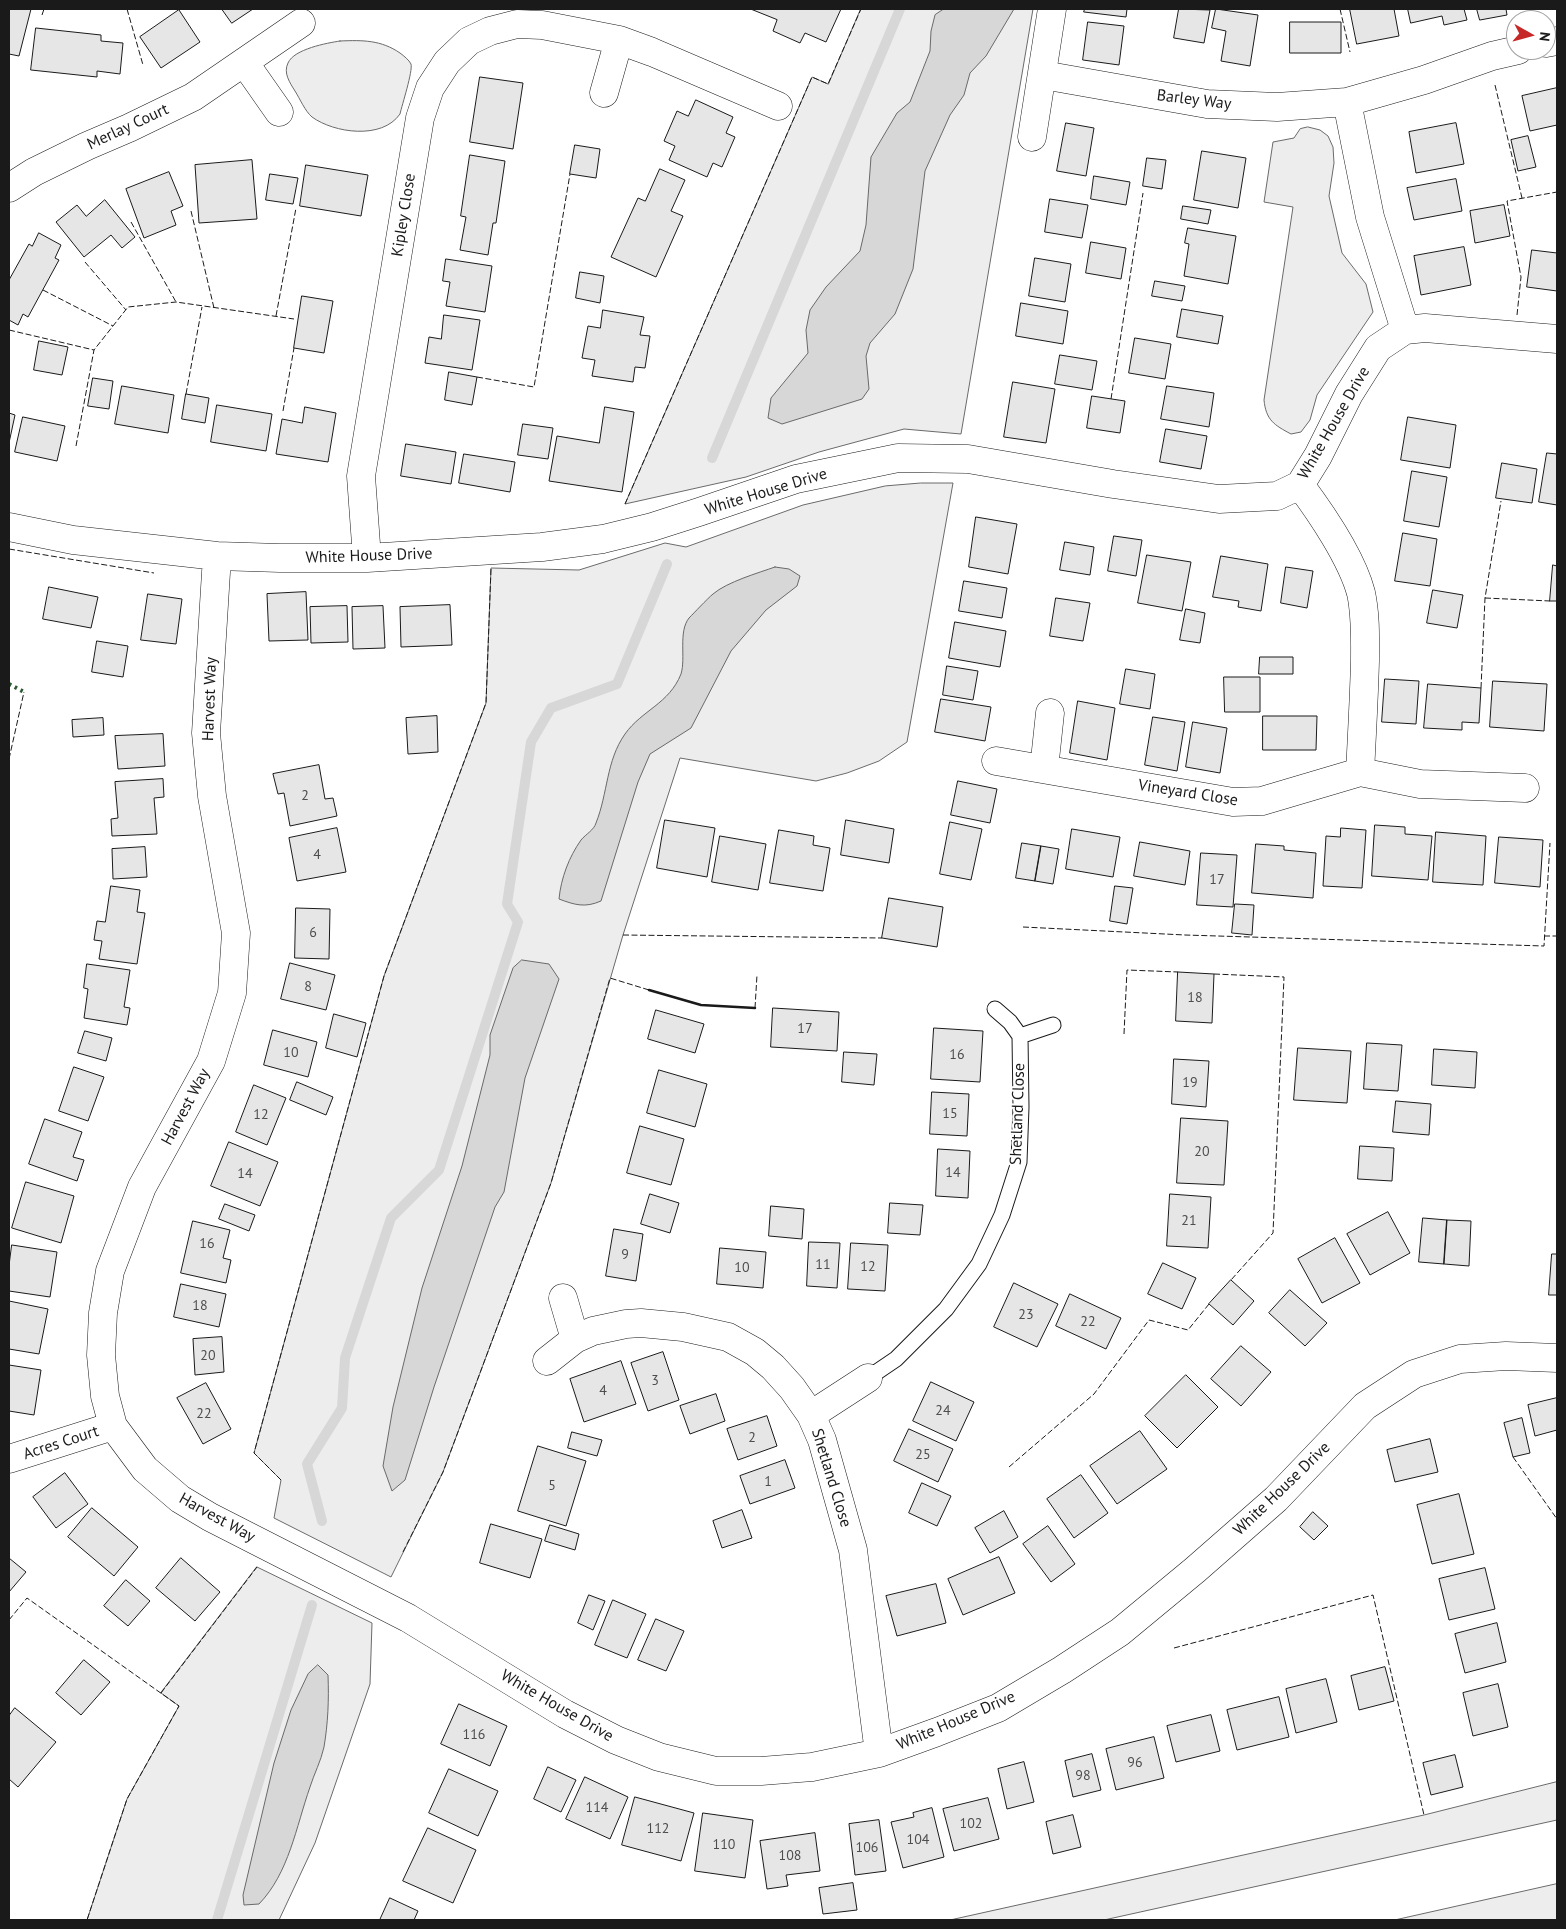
<!DOCTYPE html>
<style>
body{margin:0}
#map{position:relative;width:1566px;height:1929px;overflow:hidden;background:#fff;font-family:"PT Sans",sans-serif}
canvas{display:block}
.frame{position:absolute;inset:0;border:10px solid #1a1a1a;pointer-events:none}
.north{position:absolute;left:1506px;top:10px;width:50px;height:50px;box-sizing:border-box;background:#fff;border:1px solid #a3a3a3;border-radius:50%;rotate:97deg;font-size:14px;font-weight:700;line-height:20px;text-align:center;color:#1a1a1a}
.north::after{content:'';display:block;margin:auto;width:18px;height:22px;background:#c62828;clip-path:polygon(50% 0,100% 100%,50% 72%,0 100%)}
</style>
<div id="map">
<canvas width="1566" height="1929"></canvas>
<div class="frame"></div>
<div class="north">N</div>
</div>
<script>
const c = document.querySelector('canvas').getContext('2d');
c.lineJoin = 'round';
function paint(path, color) { c.fillStyle = color; c.fill(path, 'evenodd'); }
function stroke(path, color, width, dash) { c.strokeStyle = color; c.lineWidth = width; c.lineCap = dash ? 'butt' : 'round'; c.setLineDash(dash || []); c.stroke(path); }
function write(font, color, halo, rows, align = 'center') {
  c.font = font + ' "PT Sans",sans-serif'; c.lineWidth = 4; c.setLineDash([]); c.textBaseline = 'middle'; c.strokeStyle = halo; c.fillStyle = color; for (const [text, x, y, turn = 0] of rows) {
    c.save(); c.translate(x, y); c.rotate((+turn || 0) * Math.PI / 180); c.textAlign = isNaN(turn) ? turn : align; if (halo) c.strokeText(text, 0, 0); c.fillText(text, 0, 0); c.restore();
  }
}
const green = new Path2D(`
 M861,9h172l-72,425 -57,-5 -85,23 -73,25 -121,27 187,-427 16,7z
 M340,41c23,-1 41,-1 60,12 4,3 9,7 11,11 2,7 -9,41 -11,50 -18,26 -66,19 -88,3 -7,-6 -12,-18 -17,-26 -5,-8 -12,-18 -7,-28 6,-14 39,-20 52,-22z
 M1308,127l12,3 8,6 5,11 1,16 -5,33 13,57 24,31 7,28 -56,83 -7,25 -9,12 -10,2c-17,-9 -25,-14 -27,-34l29,-193 -29,-5 9,-60 21,-4 6,-9z
 M921,483h32l-46,259 -28,19 -32,12 -31,8 -136,-23 -57,177 -72,248 -108,289 -52,105 -117,-59 7,-38 -27,-27 130,-477 102,-273 5,-135 88,2 86,-27 21,4 117,-42 82,-19z
 M257,1567l115,56 -2,61 -55,159 -36,77h-192l40,-121 52,-93 -18,-13z
 M1557,1782v38l-453,100h-154l474,-105z
 M1557,1884v36h-162z`);
paint(green, '#ededed');
stroke(green, '#6a6a6a', 1);
const water = new Path2D(`
 M944,9h70l-28,47 -16,17 -6,22 -14,20 -25,56 -12,98 -18,45 -25,29 -4,13 3,33 -7,10 -80,25 -14,-6 3,-20 37,-45 -2,-23 4,-20 16,-23 34,-36 6,-26 5,-68 26,-44 13,-11 20,-51 1,-20 4,-16z
 M775,567l14,2 11,7 -3,10 -31,24 -35,41 -40,77 -41,26 -12,28 -37,119c-16,7 -26,4 -42,-2 2,-21 10,-42 22,-59 5,-6 13,-10 15,-17 12,-30 10,-62 29,-89 17,-24 44,-30 56,-60 5,-16 -3,-42 8,-56 5,-5 18,-19 24,-24 14,-12 45,-21 62,-27z
 M522,960l27,4 10,15 -34,99 -21,114 -9,15 -61,180 -29,93 -13,11 -9,-25 10,-59 29,-119 40,-122 28,-111v-20l23,-67z
 M318,1665l10,10c1,25 0,48 -4,72 -3,14 -10,27 -14,40 -14,40 -21,86 -51,117l-15,1 -1,-10 31,-132 17,-53 17,-36z`);
paint(water, '#d7d7d7');
stroke(water, '#6a6a6a', 1);
stroke(new Path2D(`
 M712,458l188,-449
 M322,1521l-15,-57 35,-56 3,-50 46,-140 48,-48 79,-248 -11,-18 24,-162 20,-34 66,-24 50,-120
 M217,1920l95,-315`), '#d7d7d7', 10);
const building = new Path2D(`
 M9,9h22l-12,47 -10,-2z
 M222,9h31l-21,14z
 M751,9h90l-15,33 -21,-9 -5,10 -27,-12 4,-11z
 M1085,9h42l-1,8 -42,-5z
 M1179,9l31,1 -6,33 -30,-5z
 M1216,9l42,6 -8,51 -29,-5 5,-30 -14,-3z
 M1350,9h44l5,27 -42,8z
 M1408,9h56l3,11 -23,5 -2,-9 -31,7z
 M1477,9h29l1,6 -27,5z
 M179,10l21,32 -39,26 -21,-31z
 M1088,22l36,4 -5,39 -36,-5z
 M1290,22h51v31h-51z
 M36,28l65,7v6l22,2 -3,31 -23,-3v6l-66,-7z
 M480,77l43,6 -10,66 -43,-7z
 M1557,88v37l-27,6 -8,-35z
 M696,100l37,17 -7,16 9,4 -13,30 -9,-4 -6,14 -38,-17 6,-14 -11,-5 13,-30 11,5z
 M1066,123l28,5 -8,48 -29,-5z
 M1456,123l8,41 -48,9 -7,-41z
 M1528,136l8,31 -18,4 -7,-31z
 M575,145l25,4 -4,29 -26,-4z
 M1202,151l44,7 -8,50 -44,-8z
 M470,155l35,6 -9,62h-3l-5,32 -28,-5 6,-33 -5,-1z
 M1147,158l19,2 -4,29 -19,-3z
 M252,160l5,59 -58,4 -4,-58z
 M306,165l62,10 -7,41 -61,-10z
 M660,169l25,11 -14,31 12,5 -27,61 -45,-20 27,-59 7,3z
 M169,172l14,34 -12,5 5,14 -32,13 -18,-49z
 M270,174l28,4 -5,26 -27,-4z
 M1094,176l36,6 -4,23 -35,-6z
 M1456,179l6,32 -48,9 -7,-32z
 M1050,199l38,6 -6,33 -37,-6z
 M105,200l30,37 -13,11 -11,-13 -27,22 -28,-35 21,-17 9,11z
 M1504,205l6,31 -35,7 -5,-32z
 M1183,206l28,4 -3,14 -27,-5z
 M1188,228l48,8 -8,48 -44,-8 5,-32 -4,-1z
 M39,233l22,12 -6,13 4,2 -31,57 -5,-3 -5,11 -9,-5v-40l20,-36 3,2z
 M1091,242l35,6 -5,31 -35,-6z
 M1464,247l7,38 -50,10 -7,-39z
 M1532,250l25,3v41v-3l-30,-4z
 M1035,258l36,6 -6,38 -36,-6z
 M446,259l46,7 -7,46 -39,-6 4,-24 -7,-1z
 M580,272l24,4 -4,27 -24,-5z
 M1155,281l30,5 -3,15 -30,-5z
 M302,296l31,5 -9,52 -30,-5z
 M1021,303l47,8 -5,33 -47,-8z
 M1182,309l41,7 -5,28 -41,-7z
 M603,310l41,7 -4,18 10,1 -5,32 -10,-1 -2,15 -41,-6 3,-16 -13,-2 6,-32 12,2z
 M444,315l36,5 -8,50 -47,-7 4,-26 12,2z
 M1135,338l36,6 -6,35 -36,-6z
 M39,341l29,6 -6,28 -28,-5z
 M1060,355l37,6 -5,29 -37,-6z
 M449,372l28,5 -5,28 -27,-5z
 M93,378l20,3 -4,28 -21,-3z
 M1013,382l42,7 -9,54 -42,-6z
 M122,386l52,9 -6,38 -53,-9z
 M1167,386l47,7 -5,34 -48,-8z
 M186,394l23,4 -4,25 -23,-4z
 M1092,396l33,5 -5,32 -33,-5z
 M217,405l55,9 -6,37 -55,-9z
 M305,407l31,6 -8,49 -52,-8 6,-35 20,4z
 M605,407l29,5 -12,80 -73,-11 8,-45 42,7z
 M9,413l6,2 -6,28z
 M23,417l42,9 -8,35 -42,-9z
 M1408,417l48,8 -6,43 -49,-8z
 M523,424l30,4 -5,31 -30,-4z
 M1166,429l41,7 -6,33 -41,-7z
 M406,444l50,8 -5,32 -50,-8z
 M1547,453l10,1v51l-18,-3z
 M464,454l51,8 -5,30 -51,-9z
 M1502,463l35,6 -5,34 -36,-5z
 M1412,471l35,6 -8,50 -35,-6z
 M976,517l41,7 -9,50 -39,-7z
 M1403,533l34,6 -7,47 -35,-5z
 M1114,536l28,4 -6,36 -28,-5z
 M1065,542l29,5 -4,28 -30,-5z
 M1147,555l44,7 -9,49 -44,-8z
 M1221,556l47,8 -7,47 -23,-4 1,-6 -26,-4z
 M1553,565l4,1v35h-7z
 M1286,567l27,4 -6,37 -26,-5z
 M964,581l43,7 -5,30 -43,-7z
 M49,587l49,10 -7,31 -48,-9z
 M1433,590l30,5 -6,33 -30,-5z
 M306,592l2,48 -39,1 -2,-47z
 M148,594l34,5 -6,45 -35,-4z
 M1056,598l34,5 -7,38 -33,-5z
 M450,605l2,40 -51,2 -1,-40z
 M347,606l1,36 -37,1 -1,-36z
 M383,606l2,42 -32,1 -1,-42z
 M1186,609l19,4 -5,30 -20,-3z
 M955,622l51,9 -6,36 -51,-9z
 M97,641l31,5 -5,31 -31,-5z
 M1260,657h33v17h-34z
 M947,666l31,5 -5,29 -30,-5z
 M1126,669l29,5 -5,35 -30,-5z
 M1224,677h36v35h-35z
 M1385,679l34,2 -3,43 -34,-2z
 M1493,681l54,3 -3,47 -54,-4z
 M1428,684l53,4 -2,35 -17,-1v8l-38,-2z
 M941,699l50,8 -6,34 -50,-9z
 M1078,701l37,7 -8,52 -37,-7z
 M437,716l1,36 -30,2 -2,-36z
 M1263,716h54l-1,34h-53z
 M1153,717l32,5 -8,49 -32,-6z
 M103,718l1,17 -31,2 -1,-17z
 M1193,722l34,6 -7,45 -34,-6z
 M163,734l2,32 -47,3 -3,-33z
 M319,765l6,34 8,-1 4,18 -47,10 -6,-33 -6,1 -5,-20z
 M163,779l1,18 -10,1 3,36 -45,2 -1,-17 7,-1 -3,-36z
 M958,781l39,8 -7,34 -39,-8z
 M665,820l50,8 -8,49 -50,-9z
 M846,820l48,9 -5,34 -48,-8z
 M950,822l32,7 -11,51 -31,-6z
 M1375,825l30,2v7l27,2 -4,44 -56,-4z
 M337,828l9,44 -49,9 -8,-43z
 M1341,828l25,2 -4,58 -39,-2 3,-50 14,1z
 M1072,829l48,8 -7,40 -47,-8z
 M779,830l35,6 -1,9 17,3 -7,43 -53,-8z
 M1436,832l50,4 -3,49 -50,-3z
 M720,836l46,8 -8,46 -46,-8z
 M1499,837l44,3 -3,47 -45,-4z
 M1140,842l50,9 -5,34 -51,-9z
 M1022,843l19,3 -6,35 -19,-3z
 M1256,844l28,2v4l32,3 -3,45 -61,-5z
 M1041,846l18,3 -6,35 -18,-3z
 M145,847l2,30 -34,2 -1,-30z
 M1201,853l36,2 -4,52 -36,-2z
 M111,886l29,4 -3,22 8,1 -8,51 -38,-5 3,-18 -8,-1 3,-19 8,1z
 M1115,886l18,2 -6,36 -17,-3z
 M889,898l54,9 -6,40 -55,-9z
 M1235,904l19,1 -2,30 -20,-2z
 M296,908l34,1 -1,50 -34,-1z
 M290,963l45,12 -9,35 -45,-11z
 M87,964l43,6 -6,37 6,1 -3,17 -43,-7 4,-29 -4,-1z
 M1178,972l36,2 -2,49 -36,-2z
 M773,1008l66,4 -2,39 -66,-4z
 M656,1010l48,14 -9,29 -47,-14z
 M334,1014l32,9 -9,34 -31,-9z
 M934,1028l49,3 -3,51 -49,-3z
 M273,1030l44,12 -9,35 -44,-12z
 M85,1031l27,7 -6,23 -28,-8z
 M1367,1043l35,2 -4,46 -34,-2z
 M1298,1048l53,3 -4,52 -53,-3z
 M1434,1049l43,3 -2,36 -43,-3z
 M844,1052l33,2 -3,31 -32,-3z
 M1174,1059l35,2 -3,46 -34,-3z
 M74,1067l30,10 -16,44 -29,-10z
 M659,1070l48,14 -12,43 -48,-14z
 M297,1082l36,15 -7,18 -36,-15z
 M254,1085l32,13 -19,47 -31,-13z
 M932,1092l37,2 -2,42 -37,-2z
 M1396,1101l35,3 -2,31 -36,-3z
 M1181,1118l47,3 -4,64 -47,-2z
 M45,1119l37,13 -9,25 11,3 -7,21 -48,-17z
 M640,1126l44,13 -13,46 -44,-12z
 M229,1142l49,20 -18,44 -49,-20z
 M1360,1146l34,2 -2,33 -34,-2z
 M938,1149l32,2 -2,47 -32,-2z
 M26,1182l48,14 -13,47 -49,-15z
 M650,1194l29,9 -9,30 -29,-9z
 M1170,1194l41,3 -3,51 -41,-2z
 M890,1203l33,2 -3,30 -32,-2z
 M225,1204l30,11 -6,16 -30,-12z
 M771,1206l33,3 -2,30 -33,-3z
 M1388,1212l22,41 -40,22 -23,-41z
 M1423,1218l24,2 -3,44 -25,-2z
 M1447,1220l24,1 -2,45 -25,-2z
 M193,1221l37,9 -7,28 8,2 -5,23 -45,-10z
 M614,1229l29,5 -7,47 -30,-5z
 M1335,1238l25,45 -38,20 -24,-44z
 M809,1242l31,1 -3,45 -30,-2z
 M851,1243l37,2 -3,46 -37,-2z
 M12,1245l45,7 -7,45 -41,-6v-25z
 M720,1248l46,4 -3,36 -46,-4z
 M1552,1254h5v41h-8z
 M1163,1263l33,15 -14,31 -34,-15z
 M1231,1280l23,21 -21,24 -24,-21z
 M1014,1283l44,21 -21,43 -43,-20z
 M181,1284l45,10 -7,33 -45,-10z
 M1290,1290l37,33 -22,23 -36,-33z
 M1070,1294l51,24 -15,31 -50,-23z
 M9,1301l39,8 -9,45 -30,-5z
 M222,1337l2,35 -29,3 -2,-36z
 M1241,1346l30,26 -30,34 -30,-27z
 M663,1352l16,48 -31,11 -17,-48z
 M621,1361l15,43 -52,18 -14,-43z
 M9,1365l32,5 -7,45 -25,-4z
 M1186,1375l32,32 -41,41 -32,-32z
 M931,1382l43,20 -18,39 -43,-20z
 M206,1383l25,46 -28,15 -26,-46z
 M716,1394l9,27 -35,13 -10,-28z
 M1557,1398v32l-22,6 -7,-31z
 M767,1416l10,30 -39,14 -11,-31z
 M1522,1418l8,35 -17,4 -9,-34z
 M909,1429l44,20 -15,33 -44,-21z
 M1140,1431l27,38 -50,35 -27,-38z
 M572,1432l30,8 -5,16 -29,-8z
 M1430,1439l8,33 -43,10 -8,-32z
 M538,1446l48,15 -20,65 -48,-15z
 M785,1460l10,28 -45,16 -10,-28z
 M65,1473l23,31 -32,24 -23,-31z
 M1081,1475l27,38 -34,25 -27,-39z
 M922,1483l29,13 -14,30 -28,-13z
 M1459,1494l15,60 -42,10 -15,-59z
 M92,1508l46,39 -24,29 -46,-39z
 M742,1510l10,28 -30,10 -9,-27z
 M1004,1511l14,26 -28,16 -15,-25z
 M1313,1512l15,14 -14,14 -14,-13z
 M491,1524l51,15 -12,39 -50,-15z
 M550,1525l29,9 -4,16 -30,-9z
 M1048,1526l27,38 -24,18 -28,-38z
 M999,1557l16,36 -52,22 -15,-36z
 M9,1558l17,14 -17,20z
 M181,1558l39,34 -25,29 -39,-33z
 M1485,1568l10,41 -46,11 -10,-41z
 M126,1580l24,21 -22,25 -24,-20z
 M936,1584l10,39 -49,13 -11,-40z
 M589,1595l16,6 -12,29 -15,-7z
 M613,1600l33,14 -19,44 -32,-13z
 M656,1619l28,12 -18,40 -28,-11z
 M1497,1623l9,39 -41,11 -10,-39z
 M84,1660l26,22 -29,33 -25,-22z
 M1385,1667l9,34 -35,9 -8,-34z
 M1326,1679l11,43 -41,11 -10,-44z
 M1498,1684l10,43 -35,9 -10,-43z
 M1279,1697l10,40 -52,13 -10,-40z
 M459,1704l48,22 -17,40 -49,-22z
 M15,1708l41,34 -38,45 -9,-8v-63z
 M1211,1715l9,36 -44,11 -9,-36z
 M1154,1737l10,41 -48,12 -10,-41z
 M1092,1754l9,36 -28,7 -8,-36z
 M1455,1755l8,32 -32,8 -8,-32z
 M1024,1762l10,40 -27,7 -9,-40z
 M548,1767l28,13 -15,32 -27,-13z
 M449,1769l49,22 -20,45 -49,-23z
 M585,1777l43,20 -18,42 -44,-20z
 M635,1797l59,16 -13,48 -59,-16z
 M988,1798l11,41 -45,12 -11,-42z
 M932,1808l12,49 -41,11 -12,-46 23,-5 -1,-4z
 M703,1813l50,7 -8,58 -50,-7z
 M1073,1815l8,32 -28,7 -7,-32z
 M879,1820l7,51 -31,4 -6,-51z
 M428,1828l48,22 -23,53 -50,-22z
 M815,1833l5,38 -34,4 2,11 -21,3 -7,-48z
 M853,1883l4,27 -34,4 -4,-26z
 M390,1898l28,13 -4,9h-34z`);
paint(building, '#e6e6e6');
stroke(building, '#1a1a1a', 1);
const service = new Path2D(`
 M995,1009l15,13 10,14 33,-11
 M868,1378l28,-19 50,-50 33,-45 23,-49 17,-53 2,-55 -1,-71`);
const minor = new Path2D(`
 M1546,43l11,-2
 M244,62l35,50
 M1043,75l164,29 70,3 70,-5 77,-22 68,-24 26,-6
 M604,93l15,-53
 M1347,102l23,115 35,113
 M1032,137l20,-128
 M9,188l25,-16 53,-26 42,-18 64,-31 108,-74
 M1300,485c21,28 52,74 61,108 5,23 4,46 4,68 -1,37 -3,74 -5,111l60,12 105,4
 M9,527l64,13 144,16 63,2h87l175,-11 61,-8 49,-12 47,-15 97,-33 102,-21 70,1 145,25 106,15 58,-3 23,-11 18,-29 31,-62 29,-46 27,-18 20,-2 132,11
 M217,556l-11,177 6,63 24,137 -4,60 -21,68 -69,126 -32,84 -7,42 -2,42 4,41 8,30 32,43 35,30 30,18 198,101 157,96 51,26 43,17 57,14h45l51,-4 67,-14 58,-21 61,-24 64,-38 58,-38 75,-62 81,-71 89,-93 49,-32 46,-15 46,-3 51,2
 M367,558l-6,-82 59,-358 10,-30 17,-26 22,-21 21,-10 27,-7 25,1 77,15 33,12 126,54
 M996,761l237,41 29,-1 98,-29
 M1044,769l6,-56
 M563,1298l12,41
 M547,1361l28,-22 18,-8 33,-7 15,-1 42,4 45,10 27,15 18,15 19,21 19,27 11,25 31,110 26,203
 M811,1415l57,-37
 M9,1459l104,-33`);
stroke(service, '#1a1a1a', 17);
stroke(minor, '#1a1a1a', 29);
stroke(service, '#fff', 15);
stroke(minor, '#fff', 28);
stroke(new Path2D(`
 M9,684l15,8`), '#2b5a34', 4, [2.5, 4]);
stroke(new Path2D(`
 M127,9l16,56
 M1340,9l10,43
 M42,15l2,-6
 M1495,85l27,113
 M191,211l23,97
 M131,222l45,80
 M85,262l41,48
 M43,290l70,36
 M1517,315l4,-38 -14,-76 50,-9
 M276,316l20,-108
 M9,330l85,20
 M477,377l57,10 36,-213
 M186,394l16,-87
 M1111,399l32,-206
 M283,411l11,-63
 M76,446l18,-96 34,-43 48,-5 118,17
 M625,504l187,-427 16,7 33,-75
 M9,549l145,24
 M1485,598l65,3
 M1481,688l4,-90 16,-97
 M9,759l15,-67
 M1023,927l162,8 359,11 6,-103
 M623,935l259,3
 M1544,936h13
 M1214,974l70,3 -11,256 -42,47
 M755,1008l2,-33
 M1124,1034l3,-64 51,2
 M1513,1457l44,62
 M1009,1467l85,-73 55,-74 39,10 21,-26
 M281,1480l-27,-27 130,-477 102,-273 5,-135
 M403,1552l40,-80 108,-289 59,-205 39,12
 M9,1620l18,-22 152,108 -52,93 -40,121
 M1174,1648l199,-53 51,220
 M161,1693l96,-126`), '#1a1a1a', 1, [6, 2.5]);
stroke(new Path2D(`
 M649,990l52,15 54,3`), '#1a1a1a', 2.5);
write('14px', '#4d4d4d', null, [
 ["2",305,796],
 ["4",317,855],
 ["17",1217,880],
 ["6",313,933],
 ["8",308,987],
 ["18",1195,998],
 ["17",805,1029],
 ["10",291,1053],
 ["16",957,1055],
 ["19",1190,1083],
 ["15",950,1114],
 ["12",261,1115],
 ["20",1202,1152],
 ["14",953,1173],
 ["14",245,1174],
 ["21",1189,1221],
 ["16",207,1244],
 ["9",625,1255],
 ["11",823,1265],
 ["12",868,1267],
 ["10",742,1268],
 ["18",200,1306],
 ["23",1026,1315],
 ["22",1088,1322],
 ["20",208,1356],
 ["3",655,1381],
 ["4",603,1391],
 ["24",943,1411],
 ["22",204,1414],
 ["2",752,1438],
 ["25",923,1455],
 ["1",768,1482],
 ["5",552,1486],
 ["116",474,1735],
 ["96",1135,1763],
 ["98",1083,1776],
 ["114",597,1808],
 ["102",971,1824],
 ["112",658,1829],
 ["104",918,1840],
 ["110",724,1845],
 ["106",867,1848],
 ["108",790,1856]
]);
write('16px', '#1a1a1a', '#fff', [
 ["Barley Way",1194,100,7],
 ["Merlay Court",128,127,-25],
 ["Kipley Close",404,215,-81],
 ["White House Drive",1334,423,-60],
 ["White House Drive",766,492,-17],
 ["White House Drive",369,556,-2],
 ["Harvest Way",210,699,-88],
 ["Vineyard Close",1188,793,9],
 ["Harvest Way",186,1107,-62],
 ["Shetland Close",1018,1114,-88],
 ["Acres Court",61,1443,-18],
 ["Shetland Close",831,1478,73],
 ["White House Drive",1282,1489,-44],
 ["Harvest Way",217,1518,29],
 ["White House Drive",557,1706,30],
 ["White House Drive",956,1721,-23]
]);
</script>
